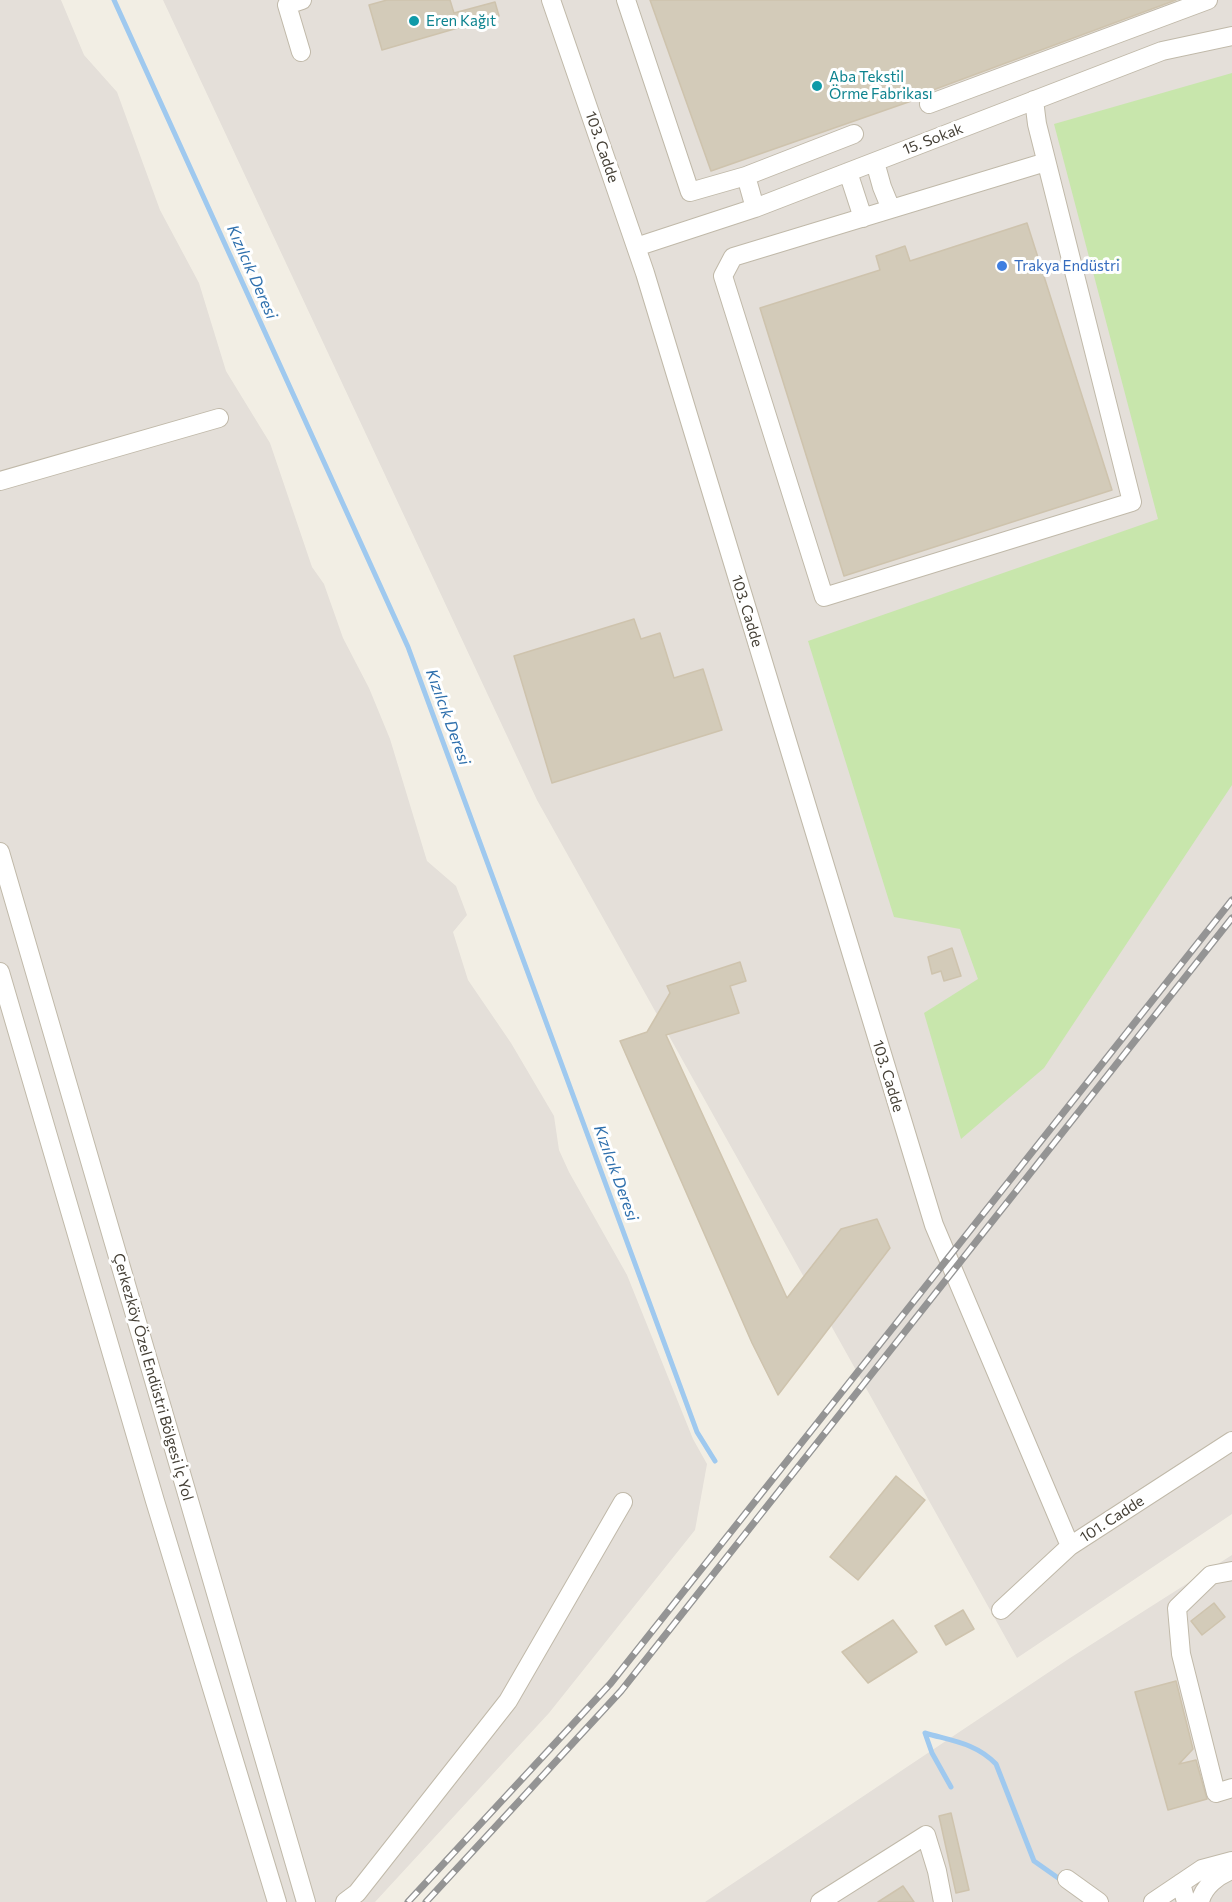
<!DOCTYPE html>
<meta charset="utf-8">
<style>
body{margin:0}
canvas{display:block;background:#f2eee4}
</style>
<canvas width="1232" height="1902"></canvas>
<script>
const c = document.querySelector('canvas').getContext('2d');
c.lineJoin = 'round';
function paint(path, color) { c.fillStyle = color; c.fill(path, 'evenodd'); }
function stroke(path, color, width, dash) { c.strokeStyle = color; c.lineWidth = width; c.lineCap = dash ? 'butt' : 'round'; c.setLineDash(dash || []); c.stroke(path); }
function write(font, color, halo, rows, align = 'center') {
  c.font = font + ' Commissioner,sans-serif'; c.lineWidth = 6; c.setLineDash([]); c.textBaseline = 'middle'; c.strokeStyle = halo; c.fillStyle = color; for (const [text, x, y, turn = 0] of rows) {
    c.save(); c.translate(x, y); c.rotate((+turn || 0) * Math.PI / 180); c.textAlign = isNaN(turn) ? turn : align; if (halo) c.strokeText(text, 0, 0); c.fillText(text, 0, 0); c.restore();
  }
}
paint(new Path2D(`
 M0,0h61l23,55 33,37 43,118 39,73 27,88 44,72 42,124 12,17 19,54 26,50 21,51 37,122 29,25 11,29 -14,17 15,48 43,63 43,73 5,34 10,22 58,103 66,164 14,25 -12,66 -146,183 -174,189h-375z
 M163,0h1069v1514l-215,144 -480,-858z
 M1232,1555v347h-527l365,-244z`), '#e4dfd9');
paint(new Path2D(`
 M1232,73v712l-188,283 -83,71 -37,-126 54,-34 -18,-50 -66,-12 -86,-276 350,-122 -104,-395z`), '#c8e6ac');
stroke(new Path2D(`
 M114,0l294,647 289,785 18,29
 M925,1733c27,8 51,10 71,31l38,97 27,19
 M925,1733l7,20 19,34`), '#9fc9ef', 5);
const building = new Path2D(`
 M387,0h63l4,13 41,-11 4,14 -117,34 -13,-45z
 M650,0h526l-251,93 -5,5 -209,73z
 M1027,223l85,267 -268,86 -84,-268 120,-38 -4,-14 29,-10 5,15z
 M634,619l7,20 19,-6 14,45 29,-9 19,61 -170,53 -38,-127z
 M952,948l9,28 -17,5 -3,-10 -9,3 -4,-17z
 M740,962l6,19 -16,5 9,27 -73,22 121,263 54,-69 36,-10 13,29 -112,147 -26,-52 -132,-302 27,-9 23,-39 -3,-7z
 M896,1476l29,24 -67,80 -28,-23z
 M1214,1603l11,14 -23,18 -11,-14z
 M963,1610l11,19 -28,16 -11,-19z
 M893,1620l24,32 -49,31 -26,-31z
 M1176,1681l17,68 -14,15 17,-4 11,39 -39,11 -33,-118z
 M951,1813l18,77 -13,3 -17,-77z
 M903,1886l11,16h-36z`);
paint(building, '#d3cbb9');
stroke(building, '#cec3ad', 1.5);
const minor = new Path2D(`
 M551,0l94,273 289,952 136,321
 M626,0l64,192 56,-16 9,32
 M301,52l-14,-47 15,-5
 M1034,100l3,24 95,378 -308,95 -101,-321 10,-19 313,-95
 M929,104l279,-104
 M875,162l7,25 9,22
 M848,172l15,46
 M746,176l108,-42
 M636,247l119,-39 407,-157 70,-15
 M0,481l219,-63
 M0,852l306,1050
 M0,972l155,529 122,401
 M1232,1571l-21,4 -34,33 4,46 35,139 16,-5
 M1001,1610l69,-64 162,-105
 M1067,1879l32,23
 M1181,1883l5,19
 M345,1902l12,-9 151,-192 115,-199
 M820,1902l106,-67 11,36 6,31
 M1153,1902l49,-33 30,-8
 M1200,1902c3,-15 18,-27 32,-32`);
stroke(minor, '#c0b9a9', 20);
stroke(minor, '#fff', 18);
const rail = new Path2D(`
 M408,1902l203,-219 621,-783
 M426,1902l195,-211 611,-773`);
stroke(rail, '#949494', 7);
stroke(rail, '#fff', 4.5, [14]);
for (const [x, y, r, color] of [
 [414,21,6,"#0f9aa8"],
 [817,86,6,"#0f9aa8"],
 [1002,266,6,"#3f7fe0"]
]) { const dot = new Path2D(); dot.arc(x, y, r, 0, 2 * Math.PI); c.fillStyle = color; c.fill(dot); stroke(dot, '#fff', 2); }
write('15px', '#0d838f', '#fff', [
 ["Eren Kağıt",426,21],
 ["Aba Tekstil",829,77],
 ["Örme Fabrikası",829,94]
], 'left');
write('15px', '#433e34', '#fff', [
 ["15. Sokak",933,139,-21],
 ["103. Cadde",602,147,71],
 ["103. Cadde",747,611,73],
 ["103. Cadde",888,1076,73],
 ["Çerkezköy Özel Endüstri Bölgesi İç Yol",153,1377,74],
 ["101. Cadde",1112,1519,-33]
]);
write('15px', '#366cbe', '#fff', [
 ["Trakya Endüstri",1014,266]
], 'left');
write('italic 16px', '#2f70ad', '#fff', [
 ["Kızılcık Deresi",252,272,66],
 ["Kızılcık Deresi",448,717,70],
 ["Kızılcık Deresi",616,1173,70]
]);
</script>
